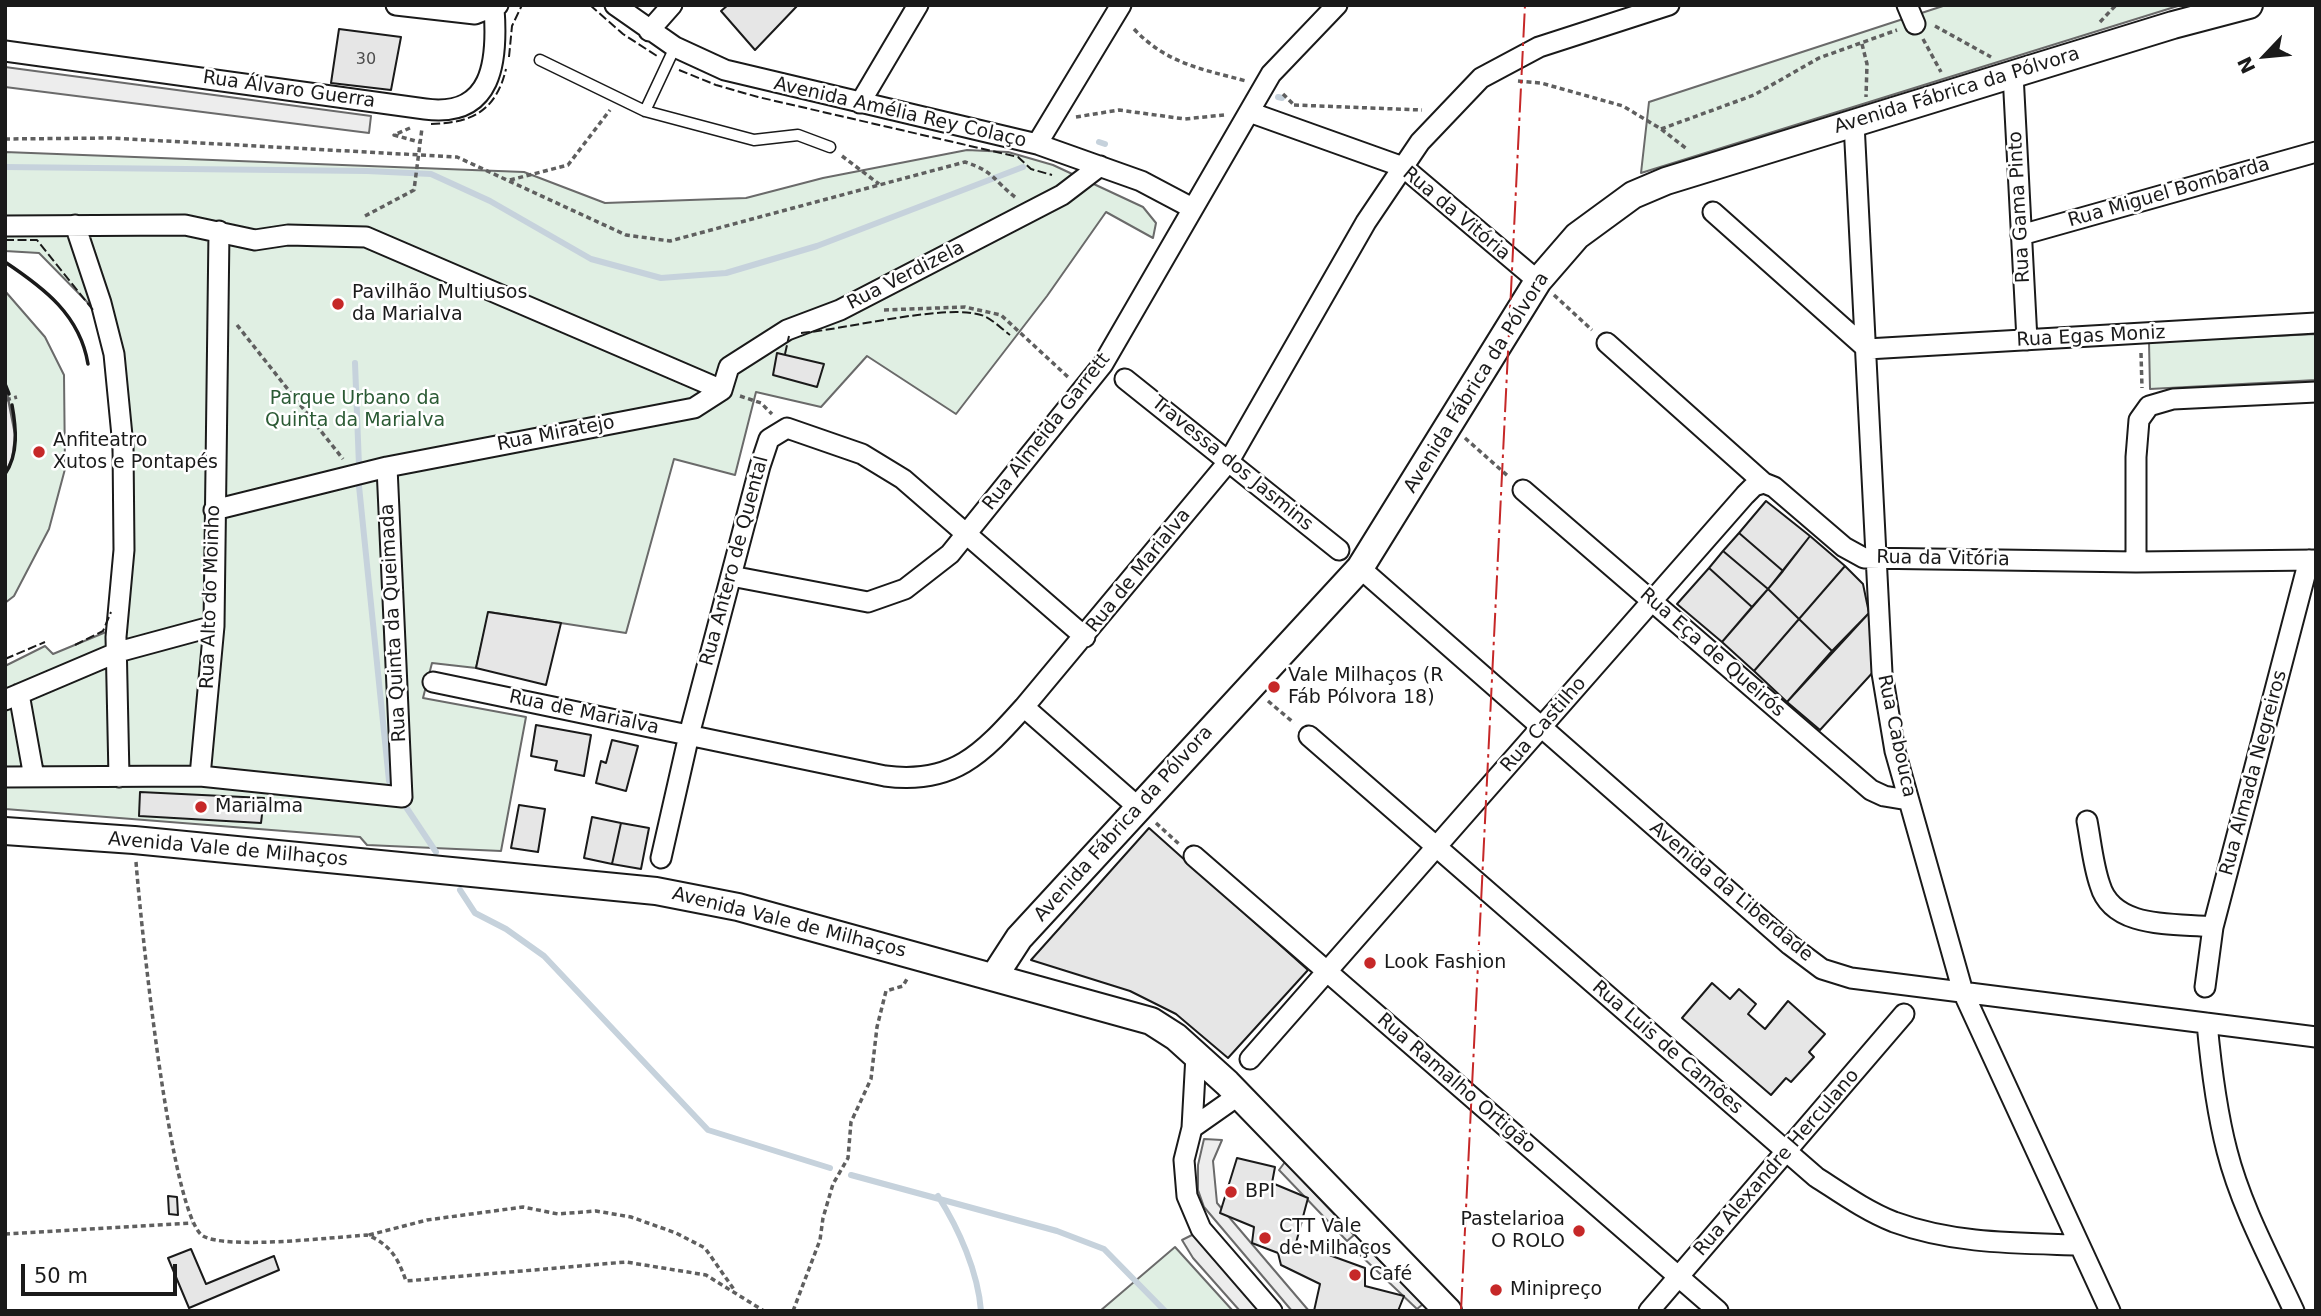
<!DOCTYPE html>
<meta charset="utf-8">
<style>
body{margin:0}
#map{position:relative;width:2321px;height:1316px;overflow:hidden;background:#fff;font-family:"DejaVu Sans",sans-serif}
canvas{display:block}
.frame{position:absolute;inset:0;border:7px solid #1a1a1a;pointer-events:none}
.north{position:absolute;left:2230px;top:21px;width:70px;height:70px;-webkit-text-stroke:5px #fff;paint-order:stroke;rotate:244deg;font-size:19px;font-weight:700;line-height:28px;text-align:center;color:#1a1a1a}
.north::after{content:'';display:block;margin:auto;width:24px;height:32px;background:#1a1a1a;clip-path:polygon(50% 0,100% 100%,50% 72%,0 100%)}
.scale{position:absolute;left:21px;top:1264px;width:156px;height:32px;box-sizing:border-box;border:4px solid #1a1a1a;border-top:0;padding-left:9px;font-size:21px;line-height:24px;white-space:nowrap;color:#1a1a1a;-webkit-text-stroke:5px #fff;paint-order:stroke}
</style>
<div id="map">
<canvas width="2321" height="1316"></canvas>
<div class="frame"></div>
<div class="north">N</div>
<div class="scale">50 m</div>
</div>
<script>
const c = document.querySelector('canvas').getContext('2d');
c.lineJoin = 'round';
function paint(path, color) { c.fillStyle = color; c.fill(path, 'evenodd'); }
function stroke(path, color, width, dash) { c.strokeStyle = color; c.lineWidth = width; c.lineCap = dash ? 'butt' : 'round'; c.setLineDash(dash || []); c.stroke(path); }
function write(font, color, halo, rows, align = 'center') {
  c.font = font + ' "DejaVu Sans",sans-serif'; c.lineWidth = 5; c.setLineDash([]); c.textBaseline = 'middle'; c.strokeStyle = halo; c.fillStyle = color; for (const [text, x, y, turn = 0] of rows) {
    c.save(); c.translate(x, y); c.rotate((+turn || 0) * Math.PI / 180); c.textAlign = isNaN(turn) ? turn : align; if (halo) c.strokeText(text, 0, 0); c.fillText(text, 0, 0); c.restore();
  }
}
const green = new Path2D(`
 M1946,5h235l-540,168 8,-71z
 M967,150l41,2 45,13 90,42 13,16 -3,15 -47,-26 -59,84 -91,118 -89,-58 -46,51 -65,-15 -21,83 -61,-16 -48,174 -137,-21 -13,56 -44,-5 -9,35 103,19 -25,134 -134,-6 -7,-8 -355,-28v-143l40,-20 8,8 53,-22 8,-45 3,-73 -11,-166 -10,-37 -57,-58 -34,-2v-99l519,20 81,31 141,-5 77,-20z
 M5,291l40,46 19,38 1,94 -16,60 -35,67 -9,7v-131c18,-29 5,-59 0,-89 -4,-29 0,-63 0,-92z
 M2316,334v46l-166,9 -1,-47z
 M1175,1247l58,64h-133z`);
paint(green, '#e0efe3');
stroke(green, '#6a6a6a', 2);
const parking = new Path2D(`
 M5,67l366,49 -2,17 -364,-46z
 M5,384l10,51 -3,25 -7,12z
 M1204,1139l18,1 -9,21 4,42 92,108h-17l-88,-104 -6,-17v-25z
 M1285,1162l69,73 -7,6 -68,-71z
 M1194,1234l11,15 55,62h-20l-47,-53 -11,-18z
 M1364,1245l59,59 -6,5 -60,-57z`);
paint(parking, '#ededed');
stroke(parking, '#6a6a6a', 2);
stroke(new Path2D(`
 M1278,97l4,1
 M1099,142l6,2
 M5,167l362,4 64,3 59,27 101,58 70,19 65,-5 91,-27 206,-79
 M355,363l4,103
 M359,486l30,295 6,8
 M402,801l34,51
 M460,890l15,23 31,16 38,27 164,174 122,38
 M851,1175l206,56 47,18 61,62
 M938,1196c21,33 40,76 43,115`), '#c6d2dc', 6);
const building = new Path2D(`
 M728,5h70l-43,45 -34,-39z
 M339,29l62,8 -10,53 -60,-7z
 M777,353l47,11 -7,23 -44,-12z
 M1766,501l44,35 -27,35 -44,-38z
 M1739,533l44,38 -15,18 -45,-38z
 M1810,536l35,30 -46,53 -31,-30z
 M1723,551l45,38 -16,18 -43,-39z
 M1845,566l18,18 6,29 -37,38 -33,-32z
 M1709,568l43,39 -30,35 -45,-38z
 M1768,589l31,30 -45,52 -32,-29z
 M488,612l73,11 -15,62 -70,-17z
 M1869,613l6,57 -55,60 -33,-28z
 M1799,619l33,32 -45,51 -33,-31z
 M536,725l55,10 -7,41 -29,-6 2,-9 -26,-5z
 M612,740l26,6 -12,45 -30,-8 5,-22 5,2z
 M140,792l124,6 -3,25 -122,-7z
 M519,805l26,4 -7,43 -27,-4z
 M592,817l29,6 -9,41 -28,-6z
 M621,823l28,5 -8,41 -29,-5z
 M1149,828l159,142 -80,88 -52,-44 -46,-23 -99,-31z
 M1712,983l18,16 9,-10 17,15 -8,10 17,15 23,-28 37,33 -16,18 5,5 -23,25 -5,-4 -15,17 -89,-77z
 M1237,1158l38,9 -3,16 36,15 -12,45 69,25v18l39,10 -6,15h-84l6,-27 -39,-19 -3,-12 -26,-10 2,-16 -34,-14z
 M168,1196l9,1 1,18 -9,-1z
 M191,1249l15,35 68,-28 5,14 -90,38 -21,-50z`);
paint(building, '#e6e6e6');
stroke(building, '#1a1a1a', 2);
const lane = new Path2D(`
 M540,60l105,51 109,29 44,-5 32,12
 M645,111l30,-64`);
const street = new Path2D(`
 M396,5l79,9 23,-9
 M615,5l60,42 50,23 312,74 104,37 51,27
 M1907,5l8,19
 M649,31l23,-26
 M5,51l420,58c68,9 73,-48 69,-101
 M2013,74l14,266
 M860,103l58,-98
 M1252,113l151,54 135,114
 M1854,123l28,550 13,78 68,241 147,319
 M1037,144l84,-139
 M1713,212l154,137 449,-26
 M75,225l26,78 13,51 9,92 1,104 -8,87 3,140
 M5,226l180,-1 70,15 33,-5 78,2 356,153
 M2021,235l295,-83
 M1607,343l157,140 10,4 70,60 20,11 272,4 180,-2
 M1125,379l214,171
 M722,390l7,-23 58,-37 53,-20 222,-115 38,-29
 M387,467l307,-59 28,-18
 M1523,490l348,300 13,6 24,4
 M2136,562v-105l3,-37 10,-14 24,-7 143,-7
 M1360,568l430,377 32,24 29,9 465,59
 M731,576l137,26 37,-13 45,-35 153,-190 168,-290 66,-69
 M433,682l452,94c68,9 97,-22 139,-69l205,-246 137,-239 54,-80 61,-64 58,-31 130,-42
 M19,694l15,83
 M5,700l113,-48 96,-26
 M1024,707l115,101
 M1309,736l507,441c25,16 50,34 78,45 60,22 123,21 185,23
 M200,776l14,-150 5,-395
 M5,777l195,-1 202,21 -15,-330 -173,43
 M2087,821c4,21 6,44 13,64 13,45 76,38 113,42
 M1194,856l524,455
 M661,858l28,-123 71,-269 9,-27 18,-11 75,26 41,25 182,158
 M2205,987l8,-60 96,-367
 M2207,1023c4,43 9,86 20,128 14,55 43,108 67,160
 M1196,1055l-4,73 -8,32 3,36 14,33 71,82
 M1250,1059l495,-564 9,-9 10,-3
 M1192,1128l47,-33
 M1649,1311l255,-297`);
const secondary = new Path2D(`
 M5,831l129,9 522,51 82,16 413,114 25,16 51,46 221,228
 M995,975l24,-37 341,-370 178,-287 39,-45 56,-41 33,-14 507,-156 76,-20`);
stroke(lane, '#1a1a1a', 13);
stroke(street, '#1a1a1a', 23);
stroke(secondary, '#1a1a1a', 30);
stroke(new Path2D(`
 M2100,22l16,-17
 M1935,26l56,31
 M1134,29c33,35 68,40 112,52
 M1923,39l18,33
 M1862,44l5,20 -1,33
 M1518,81l23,2 82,23 38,23 26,20
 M1283,94l11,11
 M1294,105l128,5
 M1076,117l43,-7 66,9 39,-4
 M410,128l-16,7 25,7
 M1661,129l93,-34 65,-37 78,-28
 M5,139l105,-1 347,19 169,78 44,6 295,-79c30,10 27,17 50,35
 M842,156l37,28
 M510,180l58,-15 42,-55
 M365,216l49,-26 8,-62
 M1554,295l38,35
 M884,310l81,-3 36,8 67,62
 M237,325l106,134
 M2141,353l1,35
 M740,396l21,7 11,11
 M6,400l11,-3
 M1465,438l44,39
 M1268,701l26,22
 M1156,823l23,21
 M136,862c4,52 34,354 67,374 24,14 132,1 164,-1 23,9 31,23 39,46l220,-19 80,13 58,36
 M5,1234l187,-11
 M369,1235l58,-15 96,-13 35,7 38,-3 35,6 45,16 29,15 30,43
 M793,1311l27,-71 3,-22 10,-34 15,-26 3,-36 20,-43 6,-52 9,-36 17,-5 5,-9`), '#5f5f5f', 3.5, [5, 3.5]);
stroke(lane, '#fff', 10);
stroke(street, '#fff', 19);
stroke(secondary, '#fff', 26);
stroke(new Path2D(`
 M590,5l33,29 34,22
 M509,57l3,-31 10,-21
 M679,70l37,15 42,12 260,60 13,12 21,6
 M431,124c41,-1 65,-13 75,-55
 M5,240h32l56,70
 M801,333c41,-3 149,-31 183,-17 9,4 18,13 26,19
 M785,354l4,-18
 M75,645l28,-14 8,-19
 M5,659l40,-17`), '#1a1a1a', 2, [9, 3.5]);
stroke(new Path2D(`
 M5,262c39,26 75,53 83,102
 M5,384l4,10
 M5,474c14,-20 11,-47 7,-69`), '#1a1a1a', 3.5);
stroke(new Path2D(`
 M1461,1311l64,-1306`), '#c62828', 2, [24, 5, 3.5, 5]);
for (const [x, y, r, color] of [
 [338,304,7,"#c62828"],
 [39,452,7,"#c62828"],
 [1274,687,7,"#c62828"],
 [201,807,7,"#c62828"],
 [1370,963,7,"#c62828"],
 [1231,1192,7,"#c62828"],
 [1579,1231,7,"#c62828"],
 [1265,1238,7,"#c62828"],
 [1355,1275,7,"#c62828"],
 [1496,1290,7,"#c62828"]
]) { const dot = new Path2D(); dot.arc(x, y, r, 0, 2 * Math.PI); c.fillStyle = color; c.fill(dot); stroke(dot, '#fff', 2.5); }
write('16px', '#4d4d4d', null, [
 ["30",366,60]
]);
write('19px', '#1a1a1a', '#fff', [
 ["Rua Álvaro Guerra",289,90,8],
 ["Avenida Fábrica da Pólvora",1957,91,-17],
 ["Avenida Amélia Rey Colaço",900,113,13],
 ["Rua Miguel Bombarda",2169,193,-16],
 ["Rua Gama Pinto",2020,207,-93],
 ["Rua da Vitória",1456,214,40],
 ["Rua Verdizela",906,276,-27],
 ["Rua Egas Moniz",2091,337,-3],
 ["Avenida Fábrica da Pólvora",1477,383,-58],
 ["Rua Almeida Garrett",1047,432,-52],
 ["Rua Miratejo",556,434,-11],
 ["Travessa dos Jasmins",1232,464,39],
 ["Rua da Vitória",1943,559,1],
 ["Rua Antero de Quental",735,561,-75],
 ["Rua de Marialva",1139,571,-51],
 ["Rua Alto do Moinho",211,597,-88],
 ["Rua Quinta da Queimada",394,623,-93],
 ["Rua Eça de Queirós",1712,653,41],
 ["Rua de Marialva",584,713,12],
 ["Rua Castilho",1544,725,-49],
 ["Rua Cabouca",1896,736,78],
 ["Rua Almada Negreiros",2254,773,-75],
 ["Avenida Fábrica da Pólvora",1124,824,-48],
 ["Avenida Vale de Milhaços",228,850,5],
 ["Avenida da Liberdade",1731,892,40],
 ["Avenida Vale de Milhaços",789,923,14],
 ["Rua Luis de Camões",1667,1048,41],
 ["Rua Ramalho Ortigão",1456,1084,41],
 ["Rua Alexandre Herculano",1777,1163,-49]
]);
write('19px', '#1a1a1a', '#fff', [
 ["Pavilhão Multiusos",352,293],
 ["da Marialva",352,315],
 ["Anfiteatro",53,441],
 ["Xutos e Pontapés",53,463],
 ["Vale Milhaços (R",1288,676],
 ["Fáb Pólvora 18)",1288,698],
 ["Marialma",215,807],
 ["Look Fashion",1384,963],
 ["BPI",1245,1192],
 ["Pastelarioa",1565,1220,"right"],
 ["O ROLO",1565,1242,"right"],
 ["CTT Vale",1279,1227],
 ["de Milhaços",1279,1249],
 ["Café",1369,1275],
 ["Minipreço",1510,1290]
], 'left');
write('19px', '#2b5a34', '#fff', [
 ["Parque Urbano da",355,399],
 ["Quinta da Marialva",355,421]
]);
</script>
